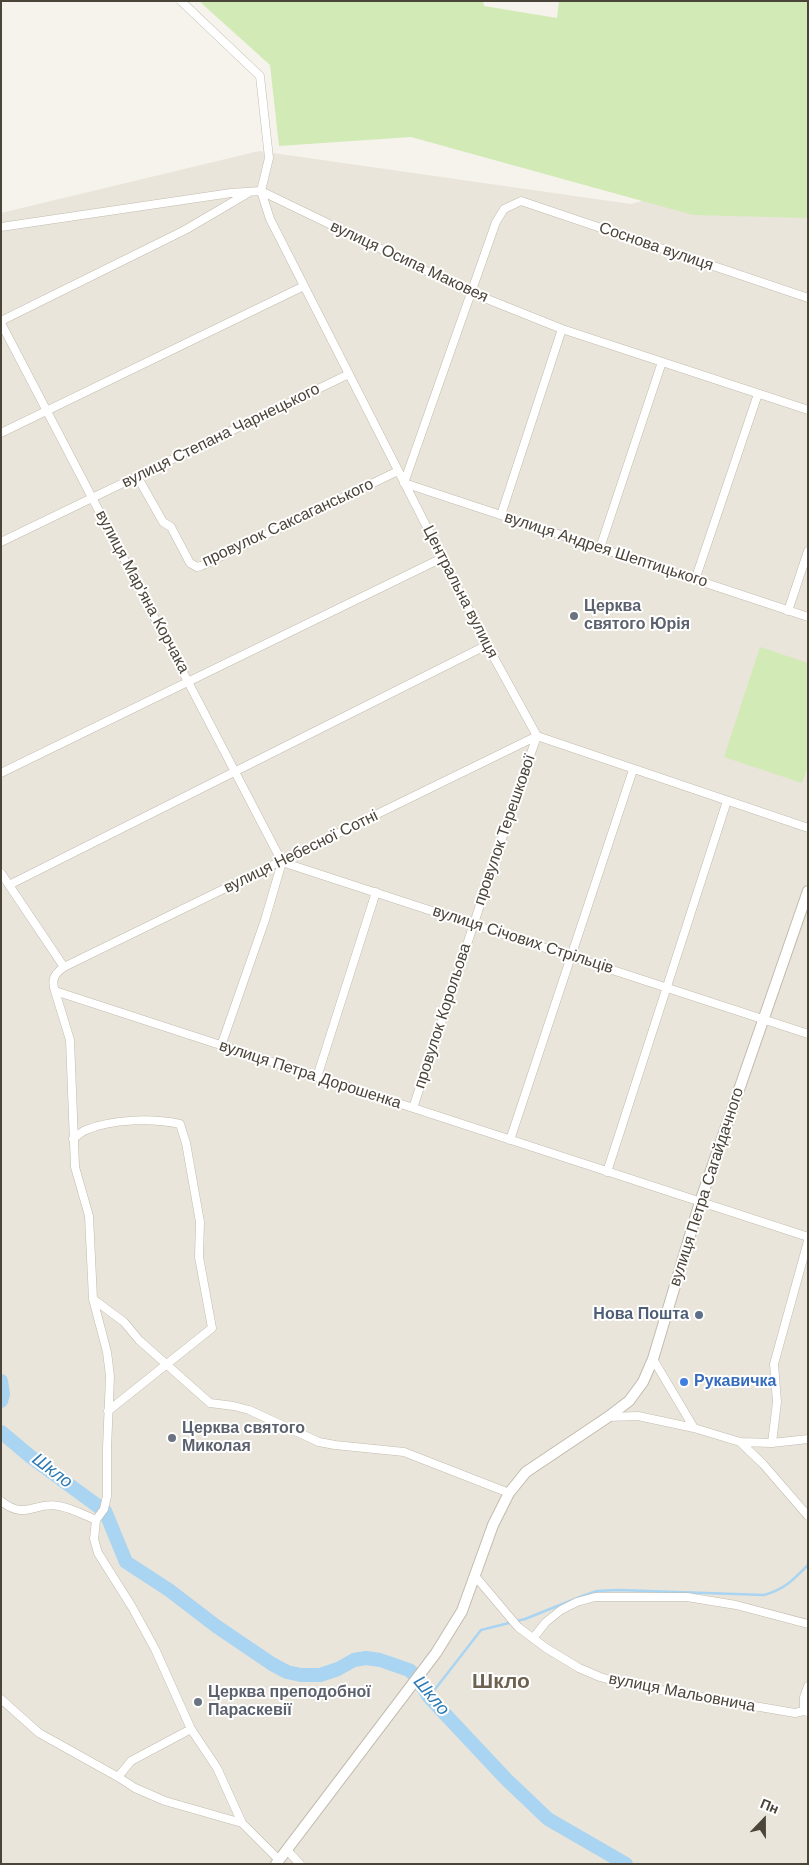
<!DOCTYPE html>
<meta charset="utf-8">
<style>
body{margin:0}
#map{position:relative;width:809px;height:1865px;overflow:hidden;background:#f6f3ec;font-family:Arial,sans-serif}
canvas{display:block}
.frame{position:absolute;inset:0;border:2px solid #4b4439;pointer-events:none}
.north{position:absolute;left:739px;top:1795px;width:50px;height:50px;-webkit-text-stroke:4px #fff;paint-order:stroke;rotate:22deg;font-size:14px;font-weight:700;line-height:20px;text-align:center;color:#4b4439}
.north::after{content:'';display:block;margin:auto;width:18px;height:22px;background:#4b4439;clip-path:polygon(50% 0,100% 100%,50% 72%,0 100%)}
</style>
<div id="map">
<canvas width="809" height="1865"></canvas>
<div class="frame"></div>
<div class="north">Пн</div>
</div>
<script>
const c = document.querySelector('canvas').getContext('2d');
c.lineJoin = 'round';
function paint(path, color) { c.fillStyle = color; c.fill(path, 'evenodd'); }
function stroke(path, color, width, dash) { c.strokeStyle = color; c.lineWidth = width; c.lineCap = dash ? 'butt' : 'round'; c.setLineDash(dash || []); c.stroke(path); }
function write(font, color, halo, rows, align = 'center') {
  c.font = font + ' Arial,sans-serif'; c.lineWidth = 4; c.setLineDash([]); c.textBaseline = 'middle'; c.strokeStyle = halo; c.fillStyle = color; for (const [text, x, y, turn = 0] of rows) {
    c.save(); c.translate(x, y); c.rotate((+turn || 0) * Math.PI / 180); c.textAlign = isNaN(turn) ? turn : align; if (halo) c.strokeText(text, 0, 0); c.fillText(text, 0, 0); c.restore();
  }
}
paint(new Path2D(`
 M259,151l372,53 177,-48v1708h-807v-1651z`), '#eae5da');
paint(new Path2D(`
 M199,1h284l1,5 73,12 2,-17h249v217l-115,-3 -282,-78 -132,9 -9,-81z
 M760,647l48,16v103l-6,17 -78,-26z`), '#d2eab5');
stroke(new Path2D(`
 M429,1697l52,-67 44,-11 60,-24 12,-4 21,-1 146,5c21,-6 29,-15 44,-30`), '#a9d4f2', 2.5);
stroke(new Path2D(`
 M1,1381l2,13 -2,7
 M1,1432l30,25 71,52
 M105,1511l21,51 43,28 47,36 56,38 15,8 14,3h19l18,-6 16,-9 12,-2 14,2 29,10 6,5 14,22 77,82 42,40 78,45`), '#a9d4f2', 14);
const minor = new Path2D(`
 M181,1l79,75 9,82 -8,33 9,28 217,426 50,91 271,92
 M1,227l230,-34 30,-2 211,102 90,36 246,81
 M808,298l-287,-97 -17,8 -8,13 -92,261 404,134
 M1,321l184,-91 63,-37
 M1,323l281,539
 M1,433l303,-147
 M137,476l26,46 8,5 19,36 7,4 4,-1 197,-95
 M501,515l61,-186
 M1,542l348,-168
 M600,548l62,-186
 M695,580l63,-186
 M788,611l20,-60
 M1,773l441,-215
 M282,862l526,172
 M1,873l63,94c-10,7 -13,13 -9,24l753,246
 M9,885l478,-240
 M64,967l473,-231
 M55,991l15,49 5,127 14,49 4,83 14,53 3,24 -3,72v48l-3,13 -8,11 -2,19 4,14 34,54 23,42 36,80 26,39 25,55 37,37
 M221,1046l44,-126 17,-58
 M317,1077l59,-185
 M413,1108l103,-312 21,-60
 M73,1139c4,-3 8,-7 13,-9 26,-11 66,-12 94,-6l6,19 14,79 -1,35 13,71 -104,83
 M510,1140l123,-370
 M607,1172l120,-371
 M93,1299l31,23 15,18 71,63 24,3 15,4 70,32 16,3 69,7 105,41
 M653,1359l41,69
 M608,1417l30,-1 56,12 46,14 32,1 36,-4
 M740,1442l23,22 45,52
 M772,1443l5,-41 -3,-38 34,-123
 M1,1501c25,20 33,0 58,5 12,2 25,9 37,14
 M475,1576l43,51 28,21 33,20 21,9 25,7 170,29 9,-2 4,1
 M534,1637l12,-15 15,-12 16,-8 18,-5h92l49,8 72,19
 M1,1699l38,34 79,44 17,11 30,13 77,22
 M804,1711v-14l4,-11
 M118,1777l13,-16 60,-32
 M287,1850l13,14`);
const tertiary = new Path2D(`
 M276,1864l160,-211 26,-42 31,-86 16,-32 17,-21 82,-55 21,-16 14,-19 10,-23 47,-157 108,-311`);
stroke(minor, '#c2bbae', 9);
stroke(tertiary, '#c2bbae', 12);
stroke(minor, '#fff', 8);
stroke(tertiary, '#fff', 10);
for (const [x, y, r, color] of [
 [574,616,5,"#6b7280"],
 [699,1315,5,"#5c6f8a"],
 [684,1382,5,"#3f7fe0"],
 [172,1438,5,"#6b7280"],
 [198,1702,5,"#6b7280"]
]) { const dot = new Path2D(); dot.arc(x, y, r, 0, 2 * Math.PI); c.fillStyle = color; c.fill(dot); stroke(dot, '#fff', 2); }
write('16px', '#4b4439', '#fff', [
 ["Соснова вулиця",656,247,19],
 ["вулиця Осипа Маковея",409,262,25],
 ["вулиця Степана Чарнецького",221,436,-26],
 ["провулок Саксаганського",288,523,-25],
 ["вулиця Андрея Шептицького",606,550,18],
 ["вулиця Мар'яна Корчака",142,592,62],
 ["Центральна вулиця",460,592,63],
 ["провулок Терешкової",505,830,-71],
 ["вулиця Небесної Сотні",301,852,-26],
 ["вулиця Січових Стрільців",523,940,18],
 ["провулок Корольова",443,1016,-72],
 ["вулиця Петра Дорошенка",310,1075,18],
 ["вулиця Петра Сагайдачного",707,1187,-72],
 ["вулиця Мальовнича",682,1693,11]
]);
write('bold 16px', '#5b616d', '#fff', [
 ["Церква",584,607],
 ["святого Юрія",584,625],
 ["Церква святого",182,1429],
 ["Миколая",182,1447],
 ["Церква преподобної",208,1693],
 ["Параскевії",208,1711]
], 'left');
write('bold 16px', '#4e5e75', '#fff', [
 ["Нова Пошта",689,1315]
], 'right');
write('bold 16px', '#366cbe', '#fff', [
 ["Рукавичка",694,1382]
], 'left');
write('italic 18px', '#2e7ab2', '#fff', [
 ["Шкло",52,1471,37],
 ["Шкло",431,1696,50]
]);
write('bold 21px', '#6e6250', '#fff', [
 ["Шкло",501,1682]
]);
</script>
